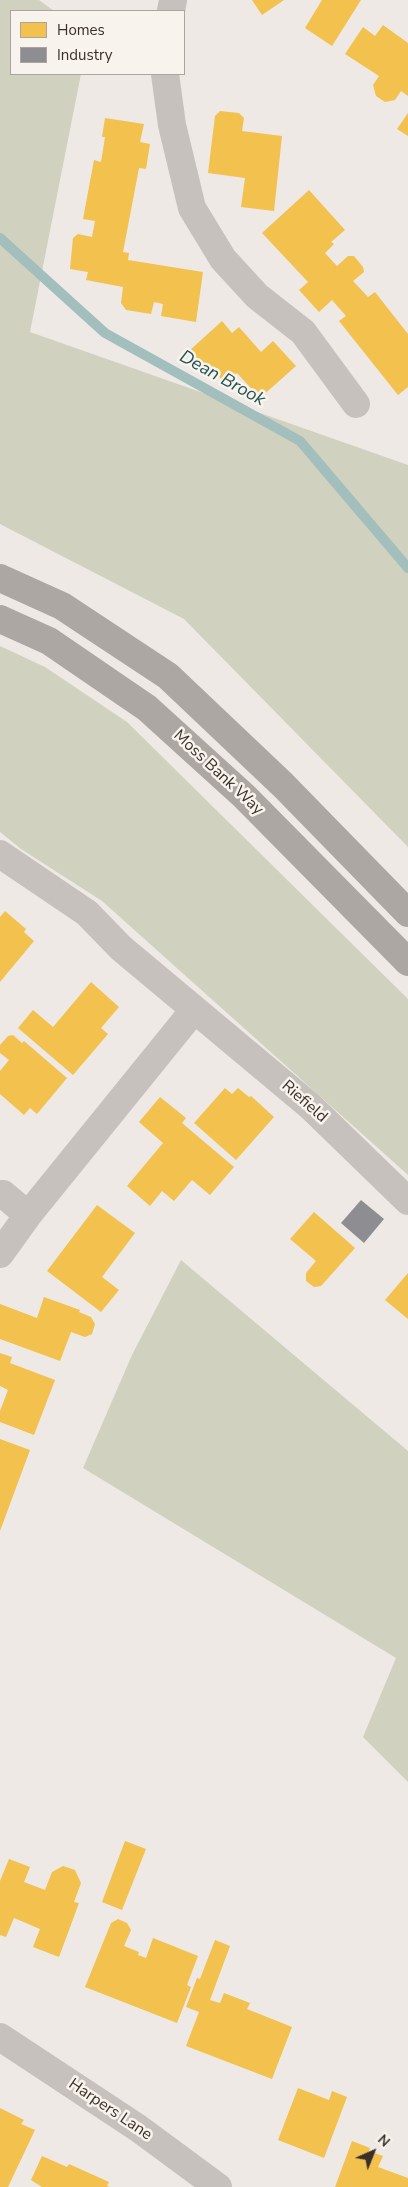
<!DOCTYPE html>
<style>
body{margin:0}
#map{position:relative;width:408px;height:2187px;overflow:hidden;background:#eee9e4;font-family:"Nunito Sans",sans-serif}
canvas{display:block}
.legend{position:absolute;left:10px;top:10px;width:175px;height:65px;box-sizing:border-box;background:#f9f3ed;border:1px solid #aca59f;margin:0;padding:6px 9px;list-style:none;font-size:15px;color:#382f2b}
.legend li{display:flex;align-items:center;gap:10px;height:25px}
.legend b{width:25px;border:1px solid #aca59f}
.north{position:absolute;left:348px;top:2127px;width:50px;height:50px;-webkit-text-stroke:4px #f9f3ed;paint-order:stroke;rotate:44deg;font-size:14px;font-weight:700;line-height:20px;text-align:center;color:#382f2b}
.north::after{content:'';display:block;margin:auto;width:18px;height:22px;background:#382f2b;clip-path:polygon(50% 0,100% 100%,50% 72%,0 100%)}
</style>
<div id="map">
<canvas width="408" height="2187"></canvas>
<ul class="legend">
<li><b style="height:14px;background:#f2c14e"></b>Homes</li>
<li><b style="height:14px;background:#8d8d92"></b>Industry</li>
</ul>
<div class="north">N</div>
</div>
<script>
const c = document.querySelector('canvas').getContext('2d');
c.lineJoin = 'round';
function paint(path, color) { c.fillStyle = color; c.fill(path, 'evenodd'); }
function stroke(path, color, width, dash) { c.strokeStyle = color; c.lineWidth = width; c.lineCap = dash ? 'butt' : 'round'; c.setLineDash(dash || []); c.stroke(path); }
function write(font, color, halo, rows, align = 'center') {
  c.font = font + ' "Nunito Sans",sans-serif'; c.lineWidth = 5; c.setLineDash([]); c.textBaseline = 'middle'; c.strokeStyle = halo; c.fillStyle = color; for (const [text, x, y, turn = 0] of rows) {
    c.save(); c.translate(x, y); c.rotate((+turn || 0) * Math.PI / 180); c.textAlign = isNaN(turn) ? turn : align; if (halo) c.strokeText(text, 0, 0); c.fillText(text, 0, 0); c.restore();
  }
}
paint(new Path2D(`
 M0,0h39l15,11h-43v63h70l-51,258 378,133v382l-224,-228 -184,-95z
 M0,646l45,21 82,55 281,277v176l-306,-274 -81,-52 -21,-17z
 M181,1260l227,191v331l-45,-45 33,-79 -313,-190 49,-113z`), '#d0d2bf');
paint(new Path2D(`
 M252,0h32l-22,15z
 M322,0h39l-29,46 -27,-18z
 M383,25l25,18v53l-7,-5 -6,9 -10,2 -9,-6 -3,-11 6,-9 -34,-22 18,-27 12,9z
 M220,111l19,2 5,5 -2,13 40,5 -8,75 -33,-4 4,-29 -37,-5 7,-57z
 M408,113v23l-11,-7z
 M105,118l39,6 -4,18 10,2 -4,25 -7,-1 -16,84 6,1 -1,7 75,12 -7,50 -35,-6 2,-12 -9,-2 -3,12 -25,-4 -5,-7 2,-16 -37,-7 2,-8 -18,-3 3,-31 5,-4 14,3 3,-16 -12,-2 11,-59 7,2 4,-25h-3z
 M309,190l36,40 -14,12 3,2 -9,9 12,13 11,-10h6l9,11 1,5 -11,9 15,16 7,-5 33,42v53l-10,8 -59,-74 7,-5 -14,-16 -13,12 -20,-22 9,-8 -46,-49z
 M222,321l10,12 7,-6 22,25 12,-11 23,25 -36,32 -23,-25 -11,11 -15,-16 -3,3 -19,-20z
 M5,911l21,18 -2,3 10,9 -34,41v-65z
 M91,982l28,25 -18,21 7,6 -35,41 -55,-47 15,-18 20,17z
 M13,1035l9,8 2,-2 43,37 -30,36 -7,-6 -6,7 -24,-21v-23l9,-11 -9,-7v-8l8,-9z
 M225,1088l7,6 6,-6 11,9 2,-1 23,21 -38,43 -42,-37z
 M160,1097l26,21 -4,5 52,44 -24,28 -18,-15 -18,21 -12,-10 -12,15 -23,-20 36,-43 -24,-21z
 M97,1205l38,28 -33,44 17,13 -18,22 -54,-41z
 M314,1212l41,36 -34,38 -7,1 -8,-6v-8l10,-12 -26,-22z
 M408,1273v46l-23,-19z
 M44,1297l36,13 -1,2 12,5 4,7 -3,10 -7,3 -14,-5 -11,29 -60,-22v-35l37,14z
 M0,1353l12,4 -2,6 45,17 -21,55 -34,-13v-11l8,-21 -8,-4z
 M0,1439l30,11 -30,81z
 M125,1841l21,8 -24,61 -20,-8z
 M9,1859l21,8 -6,15 21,8 7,-18 11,-6 12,4 6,13 -7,19 5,1 -20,54 -26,-10 7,-18 -26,-11 -8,19 -6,-2v-54z
 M118,1919l9,4 4,7 -7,16 15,6 -1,3 8,3 7,-20 45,18 -11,29 4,2 -14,36 -92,-36 26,-64z
 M215,1940l15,6 -20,54 10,3 4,-10 26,10 -3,6 45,18 -20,52 -86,-33 13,-34 -13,-5 11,-29 3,1z
 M298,2088l31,12 3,-9 15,6 -23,61 -46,-18z
 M0,2108l24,12 -3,4 14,6 -27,57h-8z
 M352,2141l18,7 -1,3 14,5 -5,11 30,11v9h-73z
 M42,2156l25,11 2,-3 40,18 -2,4 3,1h-68l-11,-7z`), '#f2c14e');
paint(new Path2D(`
 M361,1200l23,19 -20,24 -23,-20z`), '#8d8d92');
stroke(new Path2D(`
 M0,238l105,95 195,108 108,127`), '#a2bebd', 10);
stroke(new Path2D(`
 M171,11l2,-11
 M165,74l7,51 20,83 31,51 34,37 46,36 53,72
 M0,854l87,59 34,35 189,158 98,95
 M3,1194l25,21
 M0,1254l28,-39 166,-205
 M0,2037l138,91 80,59`), '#c7c1bd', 28);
stroke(new Path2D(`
 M0,578l62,28 106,70 115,109 125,128
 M0,619l49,22 98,67 97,88 164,166`), '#aca7a2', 28);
write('16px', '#382f2b', '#f9f3ed', [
 ["Moss Bank Way",218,773,43],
 ["Riefield",304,1102,41],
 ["Harpers Lane",110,2110,34]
]);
write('italic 18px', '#245556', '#f9f3ed', [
 ["Dean Brook",222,379,29]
]);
</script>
